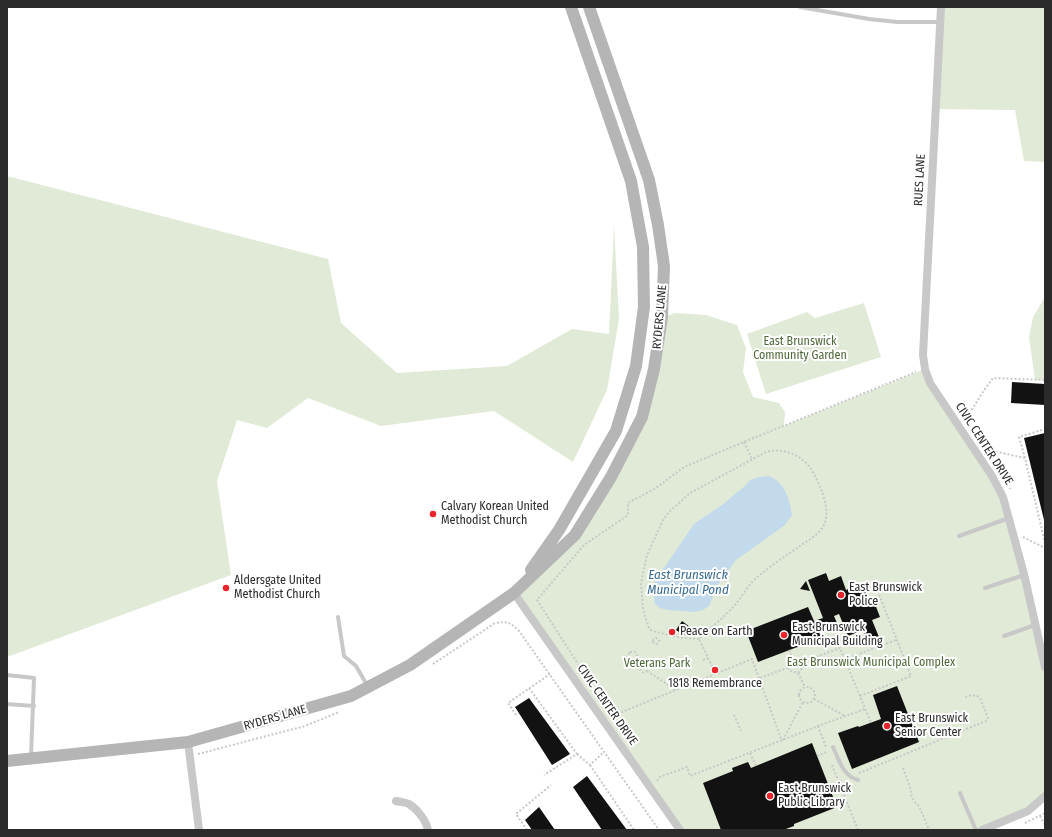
<!DOCTYPE html>
<style>
body{margin:0}
#map{position:relative;width:1052px;height:837px;overflow:hidden;background:#fff;font-family:"Fira Sans Condensed",sans-serif}
canvas{display:block}
.frame{position:absolute;inset:0;border:8px solid #2b2b2b;pointer-events:none}
</style>
<div id="map">
<canvas width="1052" height="837"></canvas>
<div class="frame"></div>
</div>
<script>
const c = document.querySelector('canvas').getContext('2d');
c.lineJoin = 'round';
function paint(path, color) { c.fillStyle = color; c.fill(path, 'evenodd'); }
function stroke(path, color, width, dash) { c.strokeStyle = color; c.lineWidth = width; c.lineCap = dash ? 'butt' : 'round'; c.setLineDash(dash || []); c.stroke(path); }
function write(font, color, halo, rows, align = 'center') {
  c.font = font + ' "Fira Sans Condensed",sans-serif'; c.lineWidth = 4; c.setLineDash([]); c.textBaseline = 'middle'; c.strokeStyle = halo; c.fillStyle = color; for (const [text, x, y, turn = 0] of rows) {
    c.save(); c.translate(x, y); c.rotate((+turn || 0) * Math.PI / 180); c.textAlign = isNaN(turn) ? turn : align; if (halo) c.strokeText(text, 0, 0); c.fillText(text, 0, 0); c.restore();
  }
}
paint(new Path2D(`
 M941,7h104v155l-21,-1 -9,-51 -79,-1z
 M7,176l321,83 13,64 56,50 110,-7 65,-37 37,5 5,-109 5,94 -12,71 -34,72 -79,-51 -113,15 -73,-28 -41,30 -30,-8 -20,61 14,94 -224,82z
 M1045,297v83h-10l-6,-43 4,-20z
 M864,303l17,54 -115,37 -19,-60 60,-22 8,6z
 M676,313l30,2 31,10 9,23 -3,24 10,25 26,6 6,9 -1,14 141,-57 78,128 42,170v129l-5,5 -58,29h-302l-166,-237 61,-58 67,-118 20,-100z`), '#e1ead7');
paint(new Path2D(`
 M769,476c16,6 21,24 23,40l-3,3 -4,6 -49,35 -19,26 -8,20 -6,4 -9,2 -26,-2 -8,-2 -5,-4c-3,-14 -3,-27 9,-36l30,-44 7,-5 21,-14 24,-20 4,-5 10,-3z`), '#c2daec');
paint(new Path2D(`
 M1012,382l33,2v21l-34,-2z
 M1045,433v87h-1l-20,-82z
 M826,573l3,8 12,-5 5,14 16,-6 7,17 4,-2 7,18 -8,3 9,22 -12,5 -6,-17 -15,6 -9,-22 -5,2 3,7 -2,2 -1,-3 -7,3v2l-8,5 2,6 -63,24 -12,-31 62,-24 6,14 9,-3 -15,-38z
 M806,581l4,10 -10,-2z
 M682,621l8,6 -6,8 -8,-5z
 M897,686l22,56 -67,27 -14,-36 20,-7 1,1 22,-8 -8,-24z
 M529,698l41,56 -18,11 -37,-58z
 M812,743l25,64 -43,17v2l-11,4h-62l-18,-47 30,-12 -1,-3 16,-6 3,6z
 M587,776l40,54h-25l-29,-43z
 M539,807l16,23h-23l-7,-10z`), '#121212');
stroke(new Path2D(`
 M962,417l9,-6 12,-19 10,-14 52,2
 M744,442l8,17
 M984,449l41,9 20,85
 M1025,458l-6,-21 26,-8
 M1002,474l6,8 2,7
 M1023,537l22,11
 M830,624l41,99
 M653 641a3 3 0 1 1 6 0a3 3 0 1 1-6 0Z
 M699,639l-16,-1 -31,-7 -3,-3 -6,-18 -2,-27 6,-28 16,-35 6,-8 21,-19 76,-41c16,-5 36,3 45,17 5,8 9,17 12,25 3,11 6,22 0,33 -5,8 -16,14 -23,19 -16,11 -33,22 -47,35 -7,7 -12,17 -18,24 -11,12 -24,23 -36,34l17,35
 M789,650l6,14
 M630,652h5l3,5 -7,10 -3,1 -4,-3 -1,-3z
 M845,659l51,-19
 M703,660l5,-2
 M634,663l8,4
 M433,664l62,-41c12,-2 15,-1 24,8l140,199
 M640.5 669a3.5 3.5 0 1 1 7 0a3.5 3.5 0 1 1-7 0Z
 M788,667c2,5 6,6 11,5l5,-6 -1,-5
 M647,671l29,19
 M798,673l7,14
 M760,678l80,-30
 M799 695a8 8 0 1 1 16 0a8 8 0 1 1-16 0Z
 M529,688l48,66 -33,21
 M860,696l51,-20 -38,-97
 M814,699l31,17
 M605,706l-68,-106 47,-55 44,-30v-12l28,-15 28,-21 60,-25 172,-70
 M611,714l1,2 140,-57 30,82
 M516,715l-8,-12 42,-29
 M734,715l7,16
 M818,726l8,21
 M783,740l20,-38
 M750,753l6,13
 M198,754l107,-28 34,-14
 M577,754l13,11 14,-13
 M817,756l10,-4
 M590,765l44,65
 M832,765l26,65
 M903,768l8,22c-1,5 3,13 8,16l10,24
 M859,773l127,-52 2,-3 -8,-20c-6,-5 -11,-2 -16,0
 M657,781l3,-4 27,-10 3,9 128,-50 47,-17
 M829,786l15,-6
 M1040,816l5,9
 M1025,823l20,-10
 M527,830l-11,-16 35,-29`), '#c8c8c8', 2, [2, 2]);
stroke(new Path2D(`
 M800,7l69,12 28,3h43
 M959,536l50,-18
 M985,588l39,-13
 M338,617l6,39 12,10 11,19
 M1004,636l31,-11
 M7,675l27,3 -3,78
 M7,704l27,2
 M833,747c6,13 10,29 25,33
 M960,793l16,37`), '#c8c8c8', 4);
stroke(new Path2D(`
 M941,7l-18,348 2,14 5,14 62,93 11,21 21,77 21,93
 M514,593l166,237
 M188,742l11,88
 M396,801c4,1 9,1 13,3 8,5 17,16 19,26
 M982,830l46,-19 17,-15`), '#c8c8c8', 8);
stroke(new Path2D(`
 M531,570l28,-40 57,-99 20,-65 8,-59 -1,-60 -12,-66 -60,-174
 M7,761l181,-19 163,-46 59,-31 104,-72 61,-58 36,-58 31,-60 12,-48 8,-52 2,-51 -6,-41 -9,-45 -60,-173`), '#b5b5b5', 12);
for (const [x, y, r, color] of [
 [433,514,4,"#ec242c"],
 [226,588,4,"#ec242c"],
 [841,595,4,"#ec242c"],
 [672,632,4,"#ec242c"],
 [784,635,4,"#ec242c"],
 [715,670,4,"#ec242c"],
 [887,726,4,"#ec242c"],
 [770,796,4,"#ec242c"]
]) { const dot = new Path2D(); dot.arc(x, y, r, 0, 2 * Math.PI); c.fillStyle = color; c.fill(dot); stroke(dot, '#fff', 1.5); }
write('12px', '#2b2b2b', '#fff', [
 ["RUES LANE",920,180,-87],
 ["RYDERS LANE",660,317,-85],
 ["CIVIC CENTER DRIVE",984,444,57],
 ["CIVIC CENTER DRIVE",607,705,55],
 ["RYDERS LANE",275,718,-16]
]);
write('12px', '#4d6838', '#fff', [
 ["East Brunswick",800,342],
 ["Community Garden",800,356],
 ["East Brunswick Municipal Complex",871,663],
 ["Veterans Park",657,664]
]);
write('12px', '#2b2b2b', '#fff', [
 ["Calvary Korean United",441,507],
 ["Methodist Church",441,521],
 ["Aldersgate United",234,581],
 ["Methodist Church",234,595],
 ["East Brunswick",849,588],
 ["Police",849,602],
 ["East Brunswick",792,628],
 ["Municipal Building",792,642],
 ["Peace on Earth",680,632],
 ["1818 Remembrance",715,684,"center"],
 ["East Brunswick",895,719],
 ["Senior Center",895,733],
 ["East Brunswick",778,789],
 ["Public Library",778,803]
], 'left');
write('italic 13px', '#376a90', '#fff', [
 ["East Brunswick",688,575],
 ["Municipal Pond",688,590]
]);
</script>
